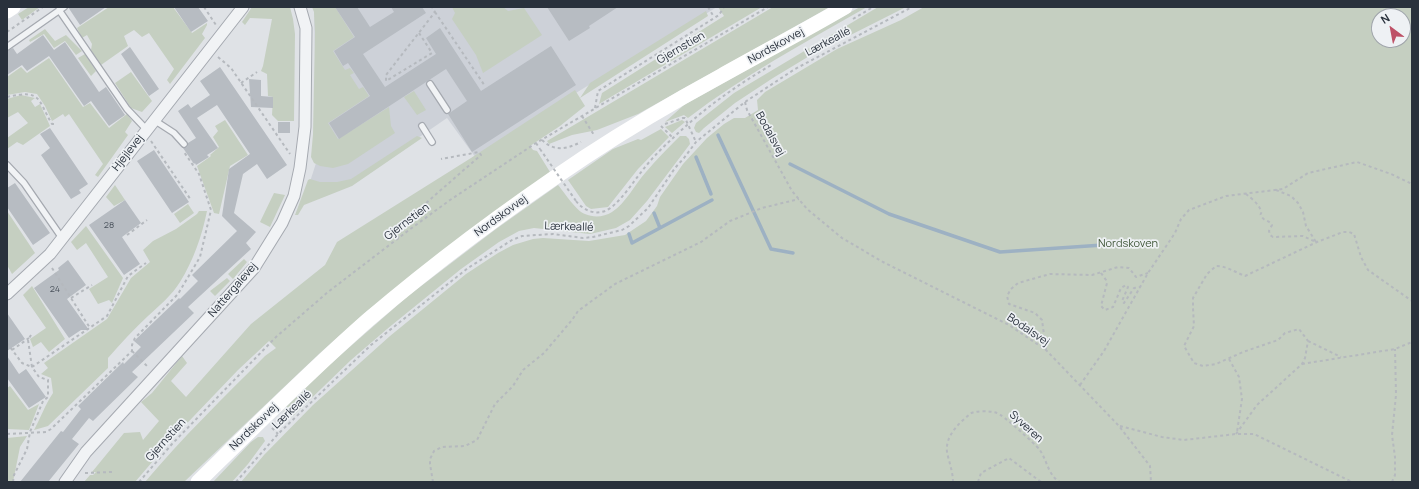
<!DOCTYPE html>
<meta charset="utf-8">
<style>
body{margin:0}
#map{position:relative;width:1419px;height:489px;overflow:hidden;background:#dfe2e6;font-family:Manrope,sans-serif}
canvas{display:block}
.frame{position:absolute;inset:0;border:8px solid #29313c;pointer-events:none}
.north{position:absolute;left:1371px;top:8px;width:40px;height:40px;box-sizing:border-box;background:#eef1f4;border:1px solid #9fa4aa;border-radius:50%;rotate:328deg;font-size:11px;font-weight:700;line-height:16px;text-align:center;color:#29313c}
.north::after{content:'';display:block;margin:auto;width:14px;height:18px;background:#be5167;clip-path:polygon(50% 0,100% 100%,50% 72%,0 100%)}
</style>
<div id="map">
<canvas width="1419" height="489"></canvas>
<div class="frame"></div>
<div class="north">N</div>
</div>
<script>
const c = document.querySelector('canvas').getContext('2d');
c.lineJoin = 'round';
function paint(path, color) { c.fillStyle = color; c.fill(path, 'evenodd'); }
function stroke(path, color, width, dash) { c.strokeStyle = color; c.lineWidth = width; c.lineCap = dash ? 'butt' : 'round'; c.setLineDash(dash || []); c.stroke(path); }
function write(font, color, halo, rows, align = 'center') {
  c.font = font + ' Manrope,sans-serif'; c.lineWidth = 3.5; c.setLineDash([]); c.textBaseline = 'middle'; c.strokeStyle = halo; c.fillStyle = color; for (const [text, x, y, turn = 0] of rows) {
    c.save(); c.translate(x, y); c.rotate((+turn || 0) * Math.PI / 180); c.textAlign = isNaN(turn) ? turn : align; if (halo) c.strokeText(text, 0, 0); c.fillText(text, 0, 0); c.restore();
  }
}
paint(new Path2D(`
 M314,7h403l-151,92 -85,66 -34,-47 -93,64 -46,6 9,-28z`), '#cdd1d8');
paint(new Path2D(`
 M29,7h11l-18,13 -4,-6z
 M109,7h64l19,26 15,-10v2l-5,9 3,4 -35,46 -3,-4 7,-11 -25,-36 -7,4 -8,-7 -10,6 4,10 -27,19 -10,-15 1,-6 -5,-9 -5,3 -5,-10z
 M252,7h38l3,12 2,15 -1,87h-16l-6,-6 1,-18 -5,-1 -1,-22 -6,-3 2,-5 9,-47 -22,-1 -5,7 -3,-3z
 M312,7h23l19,30 -21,14 12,19 5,-2 4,5 -4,2 9,14 4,-2 6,9 -41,27 10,16 51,-32 2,19 4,7 -47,31 -15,4 -13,-2 -6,-3 -3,-6 2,-23 2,-102 -1,-20z
 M452,7h51l5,4 16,-3 18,27 -59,38 -7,-18 -24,-36 3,-6z
 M718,7h44l-163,97 3,-11 122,-77z
 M773,7h57l-192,107 -41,16 -25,5 -23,9 -2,-3z
 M860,7h7c-61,35 -123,68 -179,111l-4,-3 -19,7 19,-17z
 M878,7h28l-95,48 -38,23 -38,25 -31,25 -5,5 -3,-1 -2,-4 2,-5 38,-30z
 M924,7h488v475h-1171l23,-27 49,-50 77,-69 76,-62 32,-21 15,-8 20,-6 10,-1 46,3 36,-6 21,-14 11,-15 3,-9 23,-33 24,-26 17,-14 10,-6h11l13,-8 -1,-10 8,-8 72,-43 64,-29zM1379,16h24v24h-24z
 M706,11l2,5 -128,82 5,8 -25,20 -30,20 3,4 4,1 13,21 -183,139 -47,42 -136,129h-39c37,-44 79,-85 120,-126l11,-8 -7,-7 -31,29 -67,70 -36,42h-51l6,-7h3l3,-3h-4l32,-39 16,-1 3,8 16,-19 -18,-19 11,-9 30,-37 5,7 -16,18 15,16 65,-73 74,-59 12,-23 134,-84 104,-68 5,8 10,-15z
 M45,29l10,12 11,-6 16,16 -6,4 -11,-14 -11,7 -10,-14 -14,8 -1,-2z
 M85,54l11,17 -5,5 -13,-18z
 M49,58l34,49 7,-4 19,25 18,-14 5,7 -7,11 3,3 -30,42 -3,-2 8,-11 -34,-50 -4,3 -2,-3 -11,7 -7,-15 -8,-12 -12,-2 -18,3v-18l14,-10 6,6z
 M131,72l21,29 -10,11 -11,-4 -16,-25z
 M414,91l12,19 -9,5 -13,-18z
 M21,95l14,3 -4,3 4,6 5,-3 10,22 -27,19 -6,-3 -10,7v-11l21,-15 -10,-11 -11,6v-19z
 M225,120l23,35 -18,11 -11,48 -5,-1 -17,-47 14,-10 -1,-1 9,-8 -6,-10 5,-6 -3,-5z
 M682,120l3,2 -13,11 -7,-6z
 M661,129l8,8 -31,32 -30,38 -17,2 -5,-3 -18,-26 45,-31 25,-10 3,1z
 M417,136l5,2 -70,48 -48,19 -6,10h-3l13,-35 2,-1 10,3h17l14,-3z
 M680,136h6l3,3 1,5 -43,57 -17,19 -14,8 -26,6 -56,-6 -15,3 -20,11 -38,27 -74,60 -36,31 -58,56 -14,8 1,-6 6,-11 42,-41 80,-70 88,-67 62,-44c7,8 18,26 27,29 9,4 19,3 27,-2 14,-9 23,-28 34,-40 10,-12 22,-24 34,-36z
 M115,185l10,15 -11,6 -8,-9z
 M274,193l11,2 -15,32 -10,-5z
 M188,204l6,9 -14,10 -6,-9z
 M7,211l28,42 -23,21 -5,-9z
 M199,211h8c-5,25 -14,50 -27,71 -8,13 -21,24 -32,34 -14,13 -27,27 -40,42v10l-60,58 -14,4c7,-13 11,-25 19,-37l-2,-15 -10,-4 7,-6 -4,-5 63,-44 24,-41 19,-16 -7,-12 10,-9 23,-12 21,-15z
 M86,226l37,52 -11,25 -3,-3 -11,4 -9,-15 19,-12 -22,-34 -9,7 -6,-8z
 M244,259l3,3 -14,17 -5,-5z
 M227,278l3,3 -15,15 -5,-5z
 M32,286l33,53 -16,13 -8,-10 -8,5 -3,-8 16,-11 -23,-33z
 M10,386l18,24 11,-6 -10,26 -22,-1v-41z
 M27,436l-7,11 -7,35h-6v-44z
 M258,437h5l2,4 -17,23 -16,18h-19l38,-40z`), '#c5cfc1');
stroke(new Path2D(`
 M718,135l53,114 22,4
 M696,157l15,37
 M790,164l99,50 111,38 103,-7
 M654,213l6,15
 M629,234l3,9 80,-43`), '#9db1c3', 3.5);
paint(new Path2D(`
 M68,7h38l-26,18z
 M174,7h24l10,14 -17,11z
 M335,7h22l13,20 24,-15 -3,-5h31l4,6 -63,41 22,33 51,-33 -10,-16 14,-10 41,63 70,-45 25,39 -104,67 -24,-38 19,-13 -21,-32 -107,70 -10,-16 41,-27 -22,-33 -5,3 -9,-15 21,-14z
 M547,7h71l-29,19 1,2 -21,13z
 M43,35l11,15 11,-8 34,50 7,-5 19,28 -16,11 -18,-25 -7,5 -35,-50 -22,15 -5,-6 -15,10v-24l6,-3 4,6z
 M130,47l29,42 -10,7 -28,-42z
 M220,67l67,98 -20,14 -10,-15 -14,10 -9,39 22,19 -10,11 5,6 -63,58 6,6 -62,59 6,5 -45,44 -4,-3 -17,21 7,5 -31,38h-28l41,-51 2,1 18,-23 -3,-3 45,-44 1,2 17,-17 -7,-6 45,-43 1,1 18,-18 -6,-6 45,-44 -15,-15 7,-47 21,-15 -33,-49 -20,13 21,30 -11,7 2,2 -13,8 -1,-2 -1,1 -11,-16 4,-1 1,-4 8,-5 -18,-27 10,-7 3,4 19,-13 -10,-14z
 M249,79l12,1v16l12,1v11l-22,-1z
 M278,122h12v11h-12z
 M50,128l38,56 -9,6 2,3 -10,6 -30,-44 9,-7 -10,-14z
 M154,150l35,52 -17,11 -35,-52z
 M15,183l35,50 -17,12 -26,-38v-19z
 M125,200l16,23 -19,14 18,27 -16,11 -35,-50z
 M68,260l18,25 -19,14 22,31h-8l-12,8 -35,-50 25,-18 -1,-2z
 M7,313l18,26 -18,12z
 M7,356l12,18 7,-5 20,28 -17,11 -22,-30z`), '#b7bcc2');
const lane = new Path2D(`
 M59,10l68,99 20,21
 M7,47l57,-40
 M430,84l17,26
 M154,120l20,13 10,11
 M422,126l10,16
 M7,165l17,18 38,55`);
const street = new Path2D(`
 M7,294l43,-40 193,-247
 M65,482l21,-30 168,-184 28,-45 12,-27 6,-28 5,-41 1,-99 -6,-21`);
stroke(lane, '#a5a9b0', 8);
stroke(street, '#a5a9b0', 13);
stroke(new Path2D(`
 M204,7l12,18
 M708,7l6,10
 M435,12l50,74
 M853,19l20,-12
 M7,32l36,-25
 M419,33l13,20 -46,28v-6l49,-63 -3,-5
 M218,57l13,11 59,86
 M241,83l16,-11
 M7,97c35,-8 30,2 45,27h4
 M745,102l2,8 45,81 15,18 35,29 41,24 126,63 37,25 73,76 31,40 1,16
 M595,108l3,-17 121,-76 5,-8
 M582,116l12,19
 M665,124l18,-6h2l11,24
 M661,126l12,12
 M542,140c12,12 25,9 39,2
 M151,141l40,59
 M536,143l4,6
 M1276,190l15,6 7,7 5,9 3,14 10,16
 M1246,194c5,4 13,10 15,17 1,4 -2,2 1,6 2,4 7,3 10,8l-3,6 1,4 3,2 30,-1 13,6
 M576,201c7,9 18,14 29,10 13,-5 28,-29 37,-40 9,-12 20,-23 31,-33 30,-29 64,-53 100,-74
 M127,235l20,-15
 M398,239l1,-11 35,-32 47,-41 -2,-3 -38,7
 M52,268l38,60
 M1101,273l5,7 1,3 -6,23 4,4 8,-3 8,-19 5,-3 2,2 -6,14 2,2 10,-15 6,-1
 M71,298l21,-13
 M1308,341l33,16
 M7,343l15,20 10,4 -4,-27 3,-5
 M12,350l17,-12
 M1046,350l-4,-30 -7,-7 -26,-9 -2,-8 4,-7 7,-6 32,-9 42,1 26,-8 11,1 7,9 12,-4
 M132,351l16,16
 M1229,359l10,18 3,22 -5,33
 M1302,364l93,-15 17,-7
 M1080,385l24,-34 44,-78 27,-40 6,-14 8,-9 37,-14 57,-7 25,-16 49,-11 34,12 21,10
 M1120,426l42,11 22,3 52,-6h18l98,48
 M272,428l6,6
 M7,434l39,-2 5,-3 81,-78v-6l3,-7 43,-44 22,-37 11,-47 -12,-36 -15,-22
 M1236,434l21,-29 45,-41 3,-6 3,-17 -9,-12 -14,4 -7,7 -35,12 -27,12 -13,2 -9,-3 -10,-17 10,-20 -1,-18v-10l14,-24 9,-8c10,0 19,6 29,10l72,-34 26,-10h6l5,2 7,23 7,13 44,31
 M85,473l27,-1
 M13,482l1,-7 13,-26 3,-17 13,-31 5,-4v-17l-9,-3 -7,-10 75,-51 21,-40 18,-13
 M139,482l33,-38 104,-107 52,-45 81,-62 41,-30 86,-57 232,-136
 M236,482l42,-48 93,-89 97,-77 44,-28 10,-4 31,-2 30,4 10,-1 29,-7 7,-4 19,-18 27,-40 9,-10 12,-16 49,-40 50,-33 117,-62
 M433,482l-3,-18v-5l4,-8 8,-4 23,-1 12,-6 18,-36 18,-18 10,-16 21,-17 28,-33 6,-9 37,-27 86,-42 29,-21 32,-13 37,-9
 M953,482c0,-10 -4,-20 -6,-30 -2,-16 12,-29 23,-38 5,-4 21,-3 27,-1 5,1 38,31 42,36 8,10 9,27 21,33
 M978,482l3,-9 28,-15 32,24
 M1392,482l3,-7v-18l-3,-22 4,-40 -1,-46`), '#b5b9be', 2, [3, 3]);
stroke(lane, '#f1f3f5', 5.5);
stroke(street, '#f1f3f5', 11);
stroke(new Path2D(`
 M7,11l6,-4
 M198,482c56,-55 111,-110 170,-162 69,-59 142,-113 217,-163 44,-29 90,-56 136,-81 41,-23 83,-45 124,-69`), '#fff', 15);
stroke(new Path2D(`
 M540,149l36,52`), '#b5b9be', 2, [3, 3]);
write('9px', '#4c545e', null, [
 ["28",109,225],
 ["24",55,289]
]);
write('11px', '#29313c', '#eef1f4', [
 ["Lærkeallé",828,42,-28],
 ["Nordskovvej",776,46,-29],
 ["Gjernstien",681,48,-30],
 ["Bodalsvej",770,134,61],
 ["Hjejlevej",128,153,-52],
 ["Nordskovvej",501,216,-36],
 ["Gjernstien",407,222,-37],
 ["Lærkeallé",569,227,2],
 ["Nattergalevej",233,290,-49],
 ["Bodalsvej",1028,330,34],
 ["Lærkeallé",292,410,-44],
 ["Nordskovvej",254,427,-44],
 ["Syveren",1026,427,42],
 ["Gjernstien",166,440,-48]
]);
write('11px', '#3f5638', '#eef1f4', [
 ["Nordskoven",1128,244]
]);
</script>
